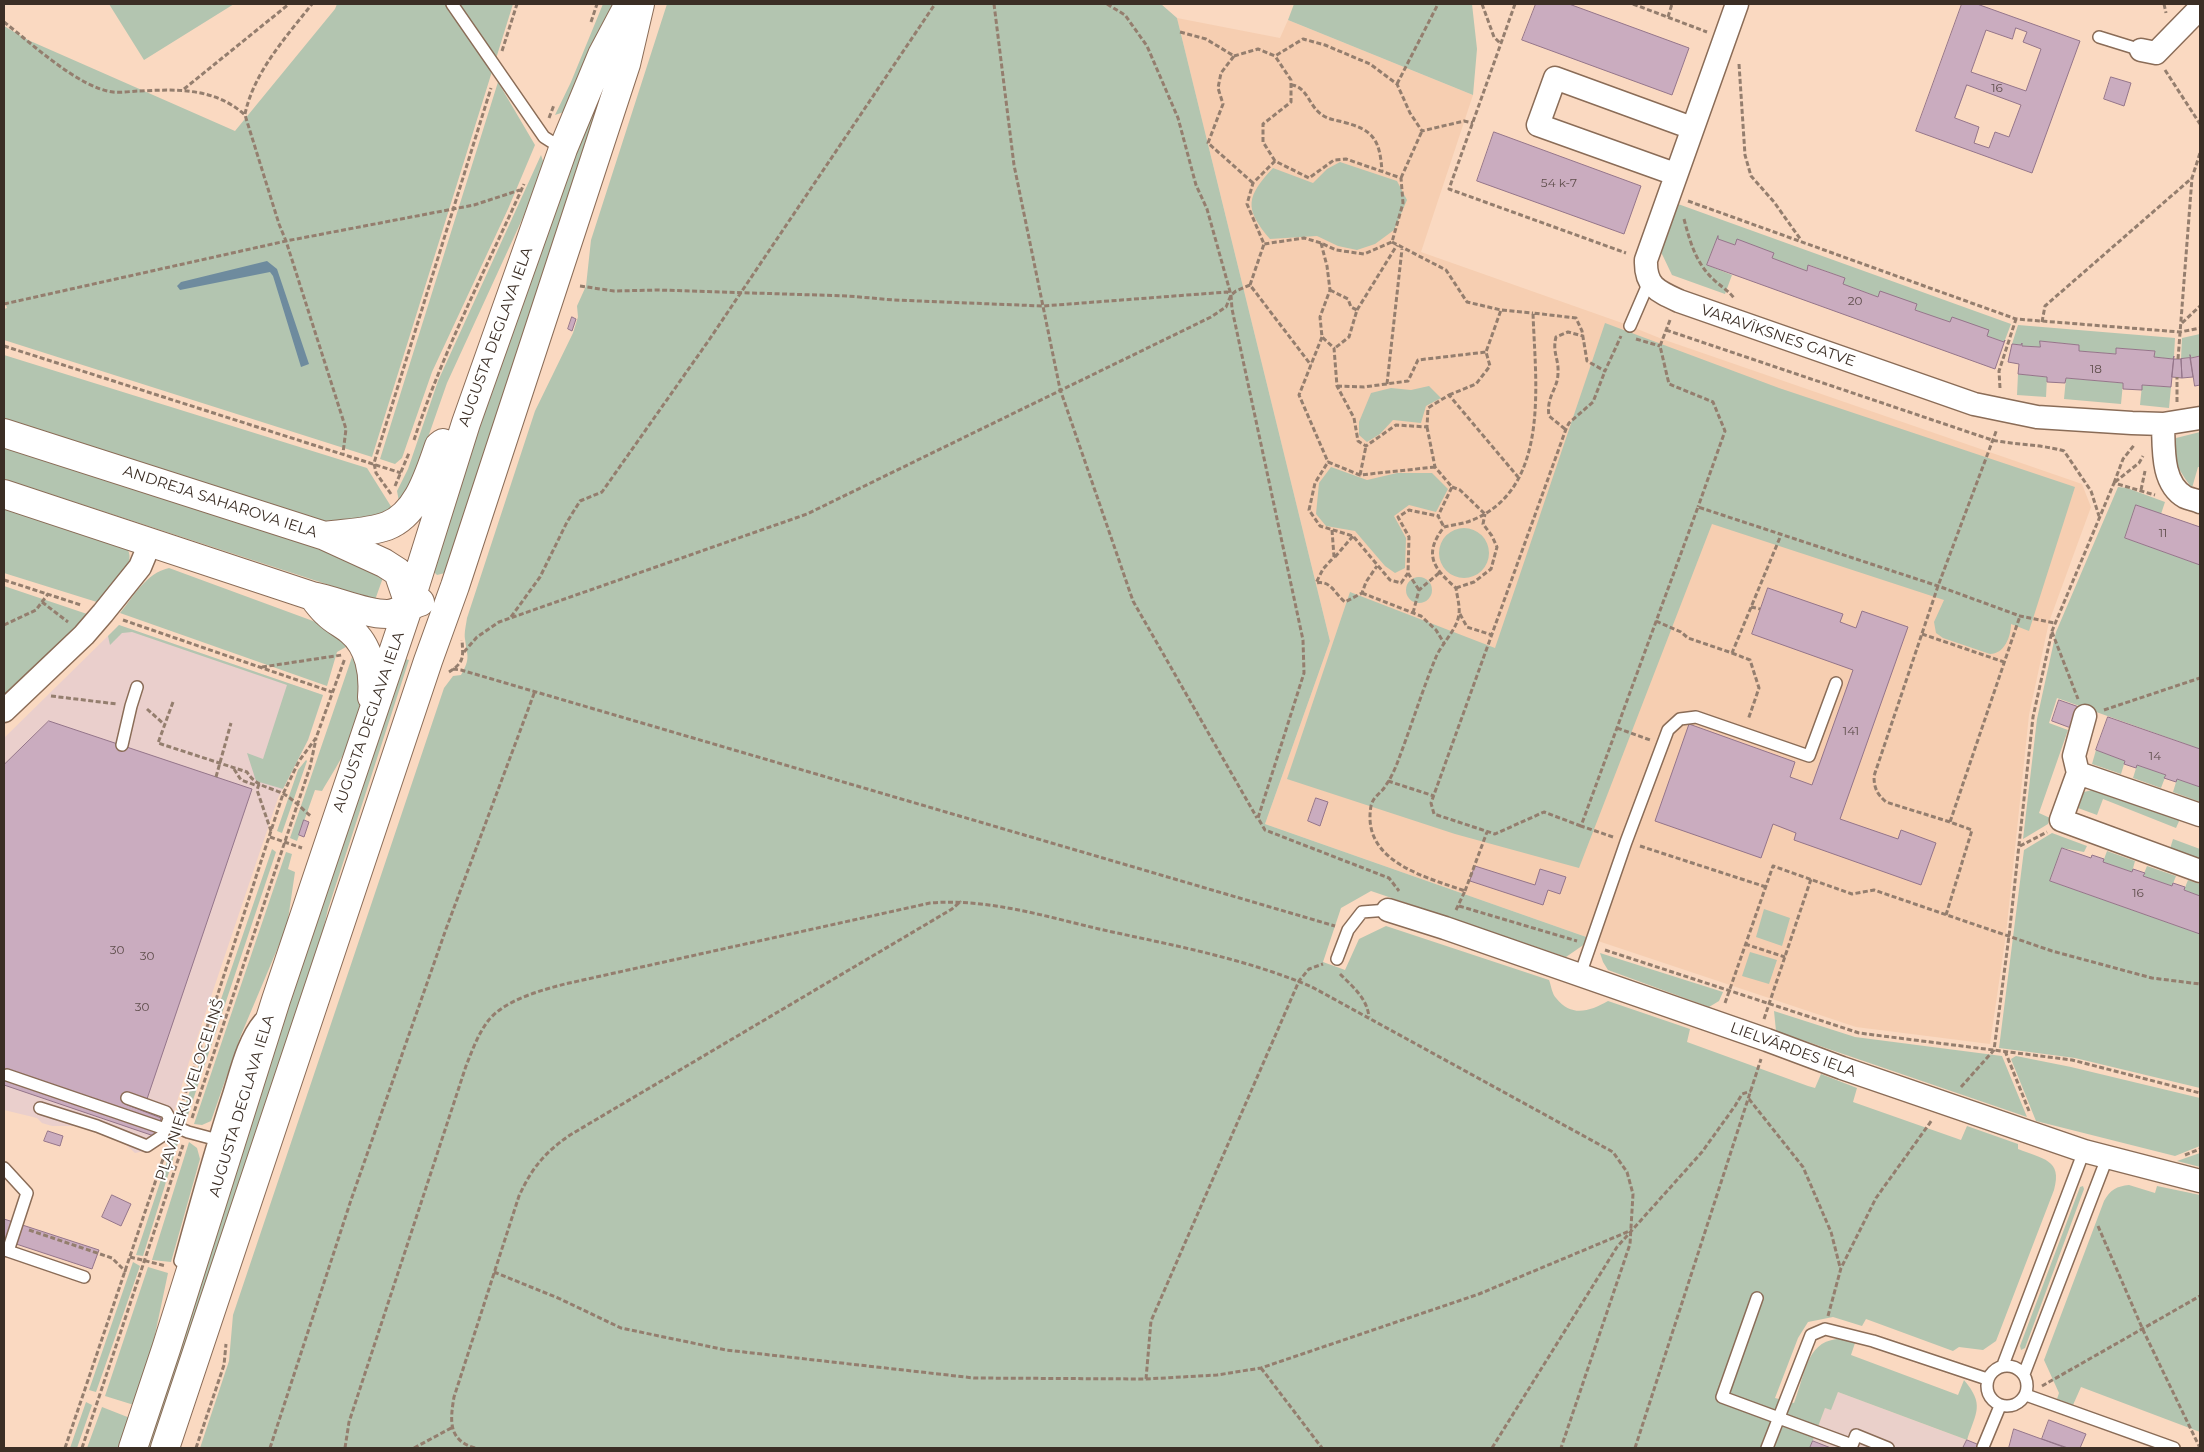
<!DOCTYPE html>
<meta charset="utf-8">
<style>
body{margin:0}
#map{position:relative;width:2204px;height:1452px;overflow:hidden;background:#fad9c1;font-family:Montserrat,sans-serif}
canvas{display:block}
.frame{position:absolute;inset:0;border:5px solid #3b2e25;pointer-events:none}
</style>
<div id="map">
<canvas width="2204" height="1452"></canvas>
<div class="frame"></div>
</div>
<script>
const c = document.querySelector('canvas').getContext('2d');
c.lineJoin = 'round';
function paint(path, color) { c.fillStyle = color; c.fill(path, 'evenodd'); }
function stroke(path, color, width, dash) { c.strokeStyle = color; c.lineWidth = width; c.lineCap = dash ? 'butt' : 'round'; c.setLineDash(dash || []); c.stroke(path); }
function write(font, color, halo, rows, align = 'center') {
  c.font = font + ' Montserrat,sans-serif'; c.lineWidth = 4; c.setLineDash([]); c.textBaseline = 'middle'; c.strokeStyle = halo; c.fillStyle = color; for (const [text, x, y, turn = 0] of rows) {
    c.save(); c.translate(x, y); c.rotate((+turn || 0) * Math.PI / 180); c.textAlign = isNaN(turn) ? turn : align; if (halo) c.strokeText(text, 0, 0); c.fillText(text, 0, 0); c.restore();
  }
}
paint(new Path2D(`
 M119,625l204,70 -15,45 -30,58 -89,264 -23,76 -12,11 -19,4 -13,-12 -37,-15h-33l-10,-3 -5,-5 -33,-8v-372z`), '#eacfcc');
paint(new Path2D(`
 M1838,1392l150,56h-178l15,-40 6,1z`), '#ead0ca');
paint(new Path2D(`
 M1177,18l103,20 8,-18 185,75 -52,157 204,72 37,15 420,145 9,23 -42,115 -20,93 -23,219 -16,110 -134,-17 -264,-88 -327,-115 65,-183z`), '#f6ceb1');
paint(new Path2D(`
 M109,4h125l-90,56z
 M337,4h176l-141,453 -368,-117v-31l3,-1 -3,-8v-274l24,14 207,91 100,-122z
 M603,4h9l-28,72 -17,35 -12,4 16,-33z
 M667,4h494l16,14 153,623 -65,183 327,115 -26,18 -195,-66 -30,17 -18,54 22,8 14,-31 27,-13 163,54c2,5 3,14 7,18 16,20 34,13 52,3l82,28 -3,13 121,44 7,2 6,-14 36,14 -4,14 108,38 6,-14 51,18v5c24,10 45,10 36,41l-58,151 -13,9 -24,-3 -6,4 -87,-32 -4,7 -29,-9 -25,5 -10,16 -23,60 19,5c14,-37 13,-71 62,-63l-5,15 107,40 6,-15c21,25 12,32 3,60l-129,-48 -7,18 -6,-2 -15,40h-1610l29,-87 4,-46 211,-627 9,-12 8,-1c10,-17 6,-19 4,-36 -1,-6 1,-14 2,-21l68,-207 38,-78 5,-16 -1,-11 9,-20 5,-46z
 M1294,4h178l5,45 -4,46 -185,-75z
 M498,82l37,63 -27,64 -76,163 -30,86 -7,6 -15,-5z
 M604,98l-159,475 -8,2 -4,-4 -1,-5 111,-330 53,-132z
 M541,155l3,9 -2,12 -95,207 -36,103 -12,16 -2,-11 11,-22 30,-88z
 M1340,162l57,19 10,19 -13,30 -19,14 -18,6 -19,-4 -21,-10 -47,3c-27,-31 -23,-43 3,-71l40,15 14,-14z
 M1678,204l333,120 -6,16 -1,2 -89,-32 2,-5 -39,-8 -35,-13 2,-6 -36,-13 -2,6 -35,-13 1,-5 -36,-13 -2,5 -18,-6 -10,26 25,10 -7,19 -53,-19 -11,-23z
 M1605,323l174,65 296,99 -46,144 -18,-7c0,13 -7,30 -21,30l-47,-16 -7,-5 -2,-11 10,-22 -232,-76 -133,344 -124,-34 -168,-55 63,-187 145,56z
 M2018,325l157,13 -1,18 -1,3 -19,-2 1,-6 -38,-3 -1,6 -37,-3v-6l-38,-4 -1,6 -18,-1v-3l-1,2 -9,-1z
 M2200,334v22l-19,3 1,-21z
 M4,355l363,113 25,40c-22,12 -43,12 -67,13l-321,-103z
 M2018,374l29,3 -1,20 -29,-2z
 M2066,378l57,5 -2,21 -57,-5z
 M2142,385l29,2 -2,21 -29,-3z
 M1429,386l12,12 -15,8 -5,17 -28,-3 -13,14 -13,8 -8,-7v-13l12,-29 20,-5 20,2z
 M2200,432v35h-2l-6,21c-14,-19 -19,-26 -16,-50z
 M4,447l359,114 22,11 -10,28 -371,-121z
 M1331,467l36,13 30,-7h35l16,16 -12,23 -27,-7 -15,11 12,22 -1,30 -10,5 -10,-7 -30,-35 -29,-5 -10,-12 3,-31z
 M2118,487l9,1 38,14 -4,12 -25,-9 -11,33 75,27v184l-143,-51 -8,25 19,7 -29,83 11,5 -2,6 -25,15 14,-120 19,-87z
 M4,508l121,38c16,16 -14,43 -25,57l-96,-30z
 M1439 553a25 25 0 1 1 50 0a25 25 0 1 1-50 0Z
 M169,568l144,53 24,11 16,11 -16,9 -10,34 -207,-73c14,-17 26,-40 49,-45z
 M1406 590a13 13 0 1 1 26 0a13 13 0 1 1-26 0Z
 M4,586l89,30 -89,83z
 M119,625l204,70 -15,45 -25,49 -27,-8 -9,-28 16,6 24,-74 -155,-53 -10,1 -12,12 -2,-9z
 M360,651c1,13 4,28 4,42 -2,35 -25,69 -42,98l-7,-1 -18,51 -7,-3 62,-181z
 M402,658l7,2 -81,249 -19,82 -156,457h-9z
 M2096,750l29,11 -4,13 -29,-10z
 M306,760l1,1 -25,72 -5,-2 21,-61z
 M2137,765l29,10 -5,13 -28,-10z
 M2177,779l23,8v15l-27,-10z
 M2092,790l13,1 75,28 -4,9 -73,-29 -6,16 -19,-7 6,-16z
 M2052,833l35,13 -3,6 -22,-4 -12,33 150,53v154l-125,-30 -76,-10 25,-198z
 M2173,839l27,10v10l-30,-10z
 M272,849l4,3 -90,269 -4,1 -2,-2z
 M2107,851l28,10 -3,11 -29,-10z
 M286,852l6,2 -4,15 7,3 -8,54 -46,109 -30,86 -9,4 -8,-1z
 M2147,866l29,10 -4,10 -29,-10z
 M2188,880l12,4v12l-16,-6z
 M1764,909l26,9 -8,28 -26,-9z
 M1750,952l27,8 -8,24 -27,-8z
 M1600,953l123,39 -4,9 -10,6 -101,-37 -5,-8z
 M1774,1011l81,26 147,19 25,61 -251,-86z
 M2016,1056l55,11 129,31v48l-25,10 -139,-35 -25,-62z
 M174,1140h5l-36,116 -7,-1z
 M189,1142l8,6 3,11 -29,103 -19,-2z
 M2200,1153v14l-23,-6z
 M2129,1185l26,8 2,-7 43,9v237l-119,-45 -8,18 -16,-6 2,-6 -15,-33 60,-159c6,-11 13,-15 25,-16z
 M2083,1186l1,3 -59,159 -4,2 -1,-4 60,-159z
 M133,1262l7,4 -44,126 -7,-2z
 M148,1267l20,6 -19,90 -15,42 -29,-9z
 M86,1402l6,3 -15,43h-7z
 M102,1407l28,11 -10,30h-33z`), '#b3c5b0');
paint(new Path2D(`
 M267,261l10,8 32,95 -8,3 -28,-91 -3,-4 -90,18 -3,-4 4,-4z`), '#6e8b9e');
const building = new Path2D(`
 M1536,4h33l120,44 -17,47 -150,-55z
 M1962,4h15l103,37 -48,132 -116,-42zM2016,28l11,4 -4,10 18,7 -15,42 -55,-19 15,-42 26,9zM1967,85l54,20 -12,32 -14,-5 -6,16 -15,-5 5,-16 -24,-9z
 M2111,77l20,6 -7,23 -20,-7z
 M1494,132l147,54 -17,48 -147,-53z
 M1718,236v3l17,6 2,-6 37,14 -2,5 35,13 1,-6 37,13 -2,6 35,13 2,-6 37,13 -2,6 35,12 2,-5 37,13 -2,6 17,6 1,-2 -10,29 -288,-104z
 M572,317l4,2 -4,12 -4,-2z
 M2040,341l39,4v6l37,3v-6l39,3 -1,6 19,2 1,-3 -3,31 -29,-2v5l-19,-1v-6l-57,-5 -1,5 -18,-1v-5l-29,-3 1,-10 -11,-2 4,-18 9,1 1,-2v3l18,1z
 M2190,355l1,3 9,-2v29l-5,1z
 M2190,358l3,19 -11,1 -1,-19z
 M2174,359h7l1,19 -10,-1z
 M2136,505l64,22v38l-75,-27z
 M1768,588l75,26 -3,8 16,6 6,-17 46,16 -68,192 58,20 3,-9 35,13 -15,42 -127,-45 2,-7 -23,-9 -12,34 -106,-37 34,-97 106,38 -5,15 22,8 41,-115 -101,-36z
 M2059,700l20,7 -8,21 -19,-7z
 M2108,717l92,32v38l-23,-8 -1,3 -12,-4 2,-3 -29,-10 -1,3 -12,-4 1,-3 -29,-11z
 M49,721l203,68 -105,310 -19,-6 -3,11 36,14 -7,18 -150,-51v-320z
 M1316,798l12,4 -8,24 -12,-5z
 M304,820l5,2 -5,15 -5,-2z
 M2062,848l29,10 1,-3 12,4 -1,3 29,10 1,-3 12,4 -2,3 29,10 1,-3 12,4 -1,3 16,6v38l-150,-53z
 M1475,866l60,19 5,-16 26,8 -6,17 -12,-4 -5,15 -73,-24z
 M48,1131l15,5 -3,10 -16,-5z
 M112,1195l19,9 -10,22 -19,-9z
 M4,1219l95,31 -7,19 -88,-29z
 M2049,1420l37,14 -6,14h-12l-26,-9z
 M2014,1429l52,19h-57z
 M1967,1440l20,8h-24z
 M1813,1441l18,7h-21z`);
paint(building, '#caacbf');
stroke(building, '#94758a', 1);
const lane = new Path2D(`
 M452,4l92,133 19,12
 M2099,37l42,13
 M1630,326l19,-44
 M122,745l9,-39 6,-19
 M1337,959l11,-29 14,-18 26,-2
 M1580,975l46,-133 42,-112 12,-11 16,-2 113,39 27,-73
 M7,1075l158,54
 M127,1098l39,14 8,14 14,6 26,7
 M40,1108l57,18 50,20 15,-10 7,-17
 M4,1168l23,25 -19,58 -4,-1
 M8,1251l76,26
 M180,1261c15,-55 30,-110 48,-165 8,-25 15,-57 32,-77
 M1757,1298l-35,99 130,48
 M2003,1365l81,-214
 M1987 1386a20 20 0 1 1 40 0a20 20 0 1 1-40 0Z
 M2024,1374l83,-216
 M2026,1395l148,53
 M1983,1447l17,-41
 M1767,1448l44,-113 14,-6 48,12 114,38
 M1851,1448l5,-13 32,13`);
const street = new Path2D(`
 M1737,4l-91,256c-1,26 11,31 33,41l295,103 63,13 95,6 31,1 37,-6
 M2141,50l15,3 44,-45
 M1675,174l-137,-49 17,-47 137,50
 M2163,424c1,24 -2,59 22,73 4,2 11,3 15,5
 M4,711l80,-76 19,-22 37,-46 10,-24
 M2078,773l-4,-17 11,-40
 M2200,815l-122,-42 -17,47 139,51
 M1388,910l57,18 322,112 75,28 242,83 116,30`);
const secondary = new Path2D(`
 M4,433l321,103 59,27 14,9 12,35
 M4,494l308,102c23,4 52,18 75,18 10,0 23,-9 33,-12
 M325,536c20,-3 43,-3 62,-10 31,-12 42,-52 52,-80l4,-3
 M313,597c5,6 9,12 15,17 7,7 15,10 22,16 20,16 24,44 22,67
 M133,1448l33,-99 110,-349 133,-395 57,-182 97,-274 39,-94 27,-51
 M165,1448l263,-787 27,-75 171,-522 14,-60`);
stroke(lane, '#8a6c57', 14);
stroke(street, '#8a6c57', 25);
stroke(secondary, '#8a6c57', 30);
stroke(new Path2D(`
 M994,4l20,161 46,224 73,212 124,217
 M1107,4l18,11 22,31 31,72 18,67 11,24 24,86 1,14 71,331 1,33 -46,145 7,12 124,48 10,13
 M1482,4l12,33 7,7
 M1515,4l-66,185 177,64
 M1633,4l74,28
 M2164,4l2,9
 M1668,17l4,-13
 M4,22c27,21 75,66 109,70 9,1 19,-1 27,-1 38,-2 75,-3 105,24l34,109 7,17 60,188 -3,24
 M591,22l6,-18
 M1180,32l26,7 28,17 -13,17 -3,15 5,16 -15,39 45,40
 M502,51l15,-47
 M1234,56l24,-7 17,7 28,-17 22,6 45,19 27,20 13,29 12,18 42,-10 9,2
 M1739,64l6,91 6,21 23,26 27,38
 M2165,70l35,54
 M1397,84l41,-80
 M1291,85c16,1 18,21 30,29 6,5 14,6 22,8 31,8 37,18 39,50
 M184,89l105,-85
 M245,114c9,-42 41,-77 67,-110
 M549,118l5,-13
 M1275,161l-12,-19v-18l28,-22v-22l-16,-24
 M1401,178l21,-47
 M1688,201l328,118 164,13 20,-4
 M1684,219c6,23 12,44 29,60 7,7 15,11 21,19
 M1392,242l54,28 21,32 34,8 32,3
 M1321,243l6,23 3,24 -10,27 2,20 12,11 3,38 17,32 4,23 8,5 30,-21 31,2 1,-19 21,-13 69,82
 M1250,285l14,-41 -17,-40 6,-21 22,-22 34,17 25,-18 12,-1 55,19 2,25 -11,39 -28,12 -28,-4 -15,-7 -17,-5 -40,6
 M580,286l34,5 44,-1 190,6 46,4 149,6 184,-14 3,2
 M1330,290l18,9 3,8 6,3 -8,27 -14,11
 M4,304l282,-63 188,-36 46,-15
 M1357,310l40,-65
 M1670,320l-10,26 9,38 44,18 12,29 -27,76
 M2042,322l3,-16 147,-128
 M2182,323l18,-17
 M1666,330l326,110c24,5 48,4 72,11l27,40 8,25
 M1322,337l-23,58 29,67
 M1636,339l24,7
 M4,346l397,127
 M2178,359l14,-181 8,-25
 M1387,384l15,-135
 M1337,386l27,1 44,-6 10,-21 68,-8
 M2000,388l-1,-17 17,-52
 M1449,395l27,-11 14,-18 -4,-14 15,-42
 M2177,402v-25
 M1427,427l8,40 17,20 -14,29 6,11
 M1565,429l-16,-13c-3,-20 9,-27 9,-43 1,-14 -6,-21 -2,-36l12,-5 15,4
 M414,440c29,-89 72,-171 110,-256
 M1435,467l-75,8 -32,-13 -13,21 -6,27 11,16 33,10 37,44 11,3 7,-10 1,-36 -11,-20 11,-7 29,6
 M1360,475l6,-29
 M2115,482l24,-19 4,-7
 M2114,483l9,-24 12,-15
 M395,486l14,-33
 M1452,487l8,3 25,24
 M2141,490l4,-19
 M391,494l-15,-21 -2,-10 117,-375
 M1332,530l2,27 -11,12 -7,14c15,-3 18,10 29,19l17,-9 4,-11 11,-16
 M1335,557l18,-21
 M1408,573l11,17
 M4,580l77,25
 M1456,588l18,-6 17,-13 6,-22 -5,-11 -9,-12 2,-10
 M1362,593l59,23 15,14 8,13
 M42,602l26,20
 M1751,607l9,2
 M1413,613l6,-23 20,-17
 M1460,614l7,13 25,8
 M511,617l29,-40 27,-55 13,-21 22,-9 107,-152 226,-336
 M123,620l209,72
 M1656,621l25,11 7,6 44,15 49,-118
 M4,625l32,-15 12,-16
 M2052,632l26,67
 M1922,634l82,28
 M464,652l13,-15 22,-15 308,-108 404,-197 15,-10 5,-12 5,-4 14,-6 61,80
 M1732,653l18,7 9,28 -11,32
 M262,667l80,-12
 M453,669l8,1 874,256
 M449,672c16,-10 14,-16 13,-32
 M51,696l66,8
 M173,702l-15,41 89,29c9,15 23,15 37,22 10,6 19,16 28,23
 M147,709l18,16
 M2104,710l96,-32
 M1617,728l33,12
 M234,769l7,11 17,6
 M216,777l15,-54
 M1388,781l46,15
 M259,784l-2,6 14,41
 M1950,822l-64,-20c-9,-8 -12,-14 -12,-26l64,-190 59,-157
 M1581,826l-37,-14 -49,22 -61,-20 -3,-11 135,-374 3,-6 24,-21 12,-31
 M270,837l32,11
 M1613,837l-32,-11 117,-319 240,79 82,30 34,7
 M1640,846l126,41
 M2020,846l27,-14
 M1465,891l22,-59
 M1459,906l118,35
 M1456,910l9,-19c-39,-14 -104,-29 -94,-85 2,-10 11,-13 15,-21 5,-7 9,-16 12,-24 13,-34 24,-70 38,-104 6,-14 21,-27 23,-43 1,-8 -2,-18 -3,-26 -23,-20 -33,-34 -12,-61 8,-2 18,-3 26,-6 82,-31 65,-140 63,-208l43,5 6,13 5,30 18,10 16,-35
 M1946,915l26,-85 -22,-8 70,-206
 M1745,944l40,13
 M1605,950l254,83 213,27 128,33
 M1340,974c13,13 27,24 29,43
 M1725,1003l48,-137 79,28 22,-4 178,61 100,27 48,6
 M1764,1019l47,-140
 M2005,1051l24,60
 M1961,1087l33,-37 15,-114 24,-219 19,-86 62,-148 41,12
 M1749,1099l54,68 28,65 9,35
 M181,1107l102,-313 16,-33 17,-23 29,-80
 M192,1118l118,-351 6,-28
 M2185,1155l15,-6
 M2098,1226l45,104 57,118
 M29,1230l83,28 14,14
 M130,1257l36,9
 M494,1272l64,26 63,30 105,22 248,28 172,1 71,-4 44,-7 218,-74 153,-64
 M1828,1316l13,-48 35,-70 56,-78
 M1261,1368l61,80
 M1146,1379l5,-58 148,-340 10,-12 14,-5
 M2042,1386l158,-90
 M65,1448l100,-295
 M82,1448l101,-303
 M196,1448l28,-83 2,-21
 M270,1448l81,-248 95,-271 89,-238
 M345,1448l4,-26 117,-356c6,-15 12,-32 22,-45 16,-21 54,-31 77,-37l365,-81c56,-5 114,13 169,26 72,16 145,29 213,58l301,165 14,20 6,22 -3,50 -69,204
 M414,1448l39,-21
 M475,1448c-27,-8 -25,-27 -21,-51l65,-201c13,-28 25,-43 51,-61l382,-226 9,-8
 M1492,1448l125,-201 85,-95 33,-46 7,-12 9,-3
 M1635,1448l126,-389`), '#947e6e', 3, [5, 2.5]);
stroke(lane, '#fff', 11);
stroke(street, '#fff', 22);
stroke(secondary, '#fff', 28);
write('12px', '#5f4e4c', null, [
 ["16",1997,88],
 ["54 k-7",1559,183],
 ["20",1855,301],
 ["18",2096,369],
 ["11",2163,533],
 ["141",1851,731],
 ["14",2155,756],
 ["16",2138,893],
 ["30",117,950],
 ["30",147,956],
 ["30",142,1007]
]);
write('15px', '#3b2e25', '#fff', [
 ["VARAVĪKSNES GATVE",1778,336,19],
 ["AUGUSTA DEGLAVA IELA",496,337,-70],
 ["ANDREJA SAHAROVA IELA",220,502,18],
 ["AUGUSTA DEGLAVA IELA",369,722,-71],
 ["LIELVĀRDES IELA",1793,1050,20],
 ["PĻAVNIEKU VELOCELIŅŠ",190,1090,-72],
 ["AUGUSTA DEGLAVA IELA",242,1106,-73]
]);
</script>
